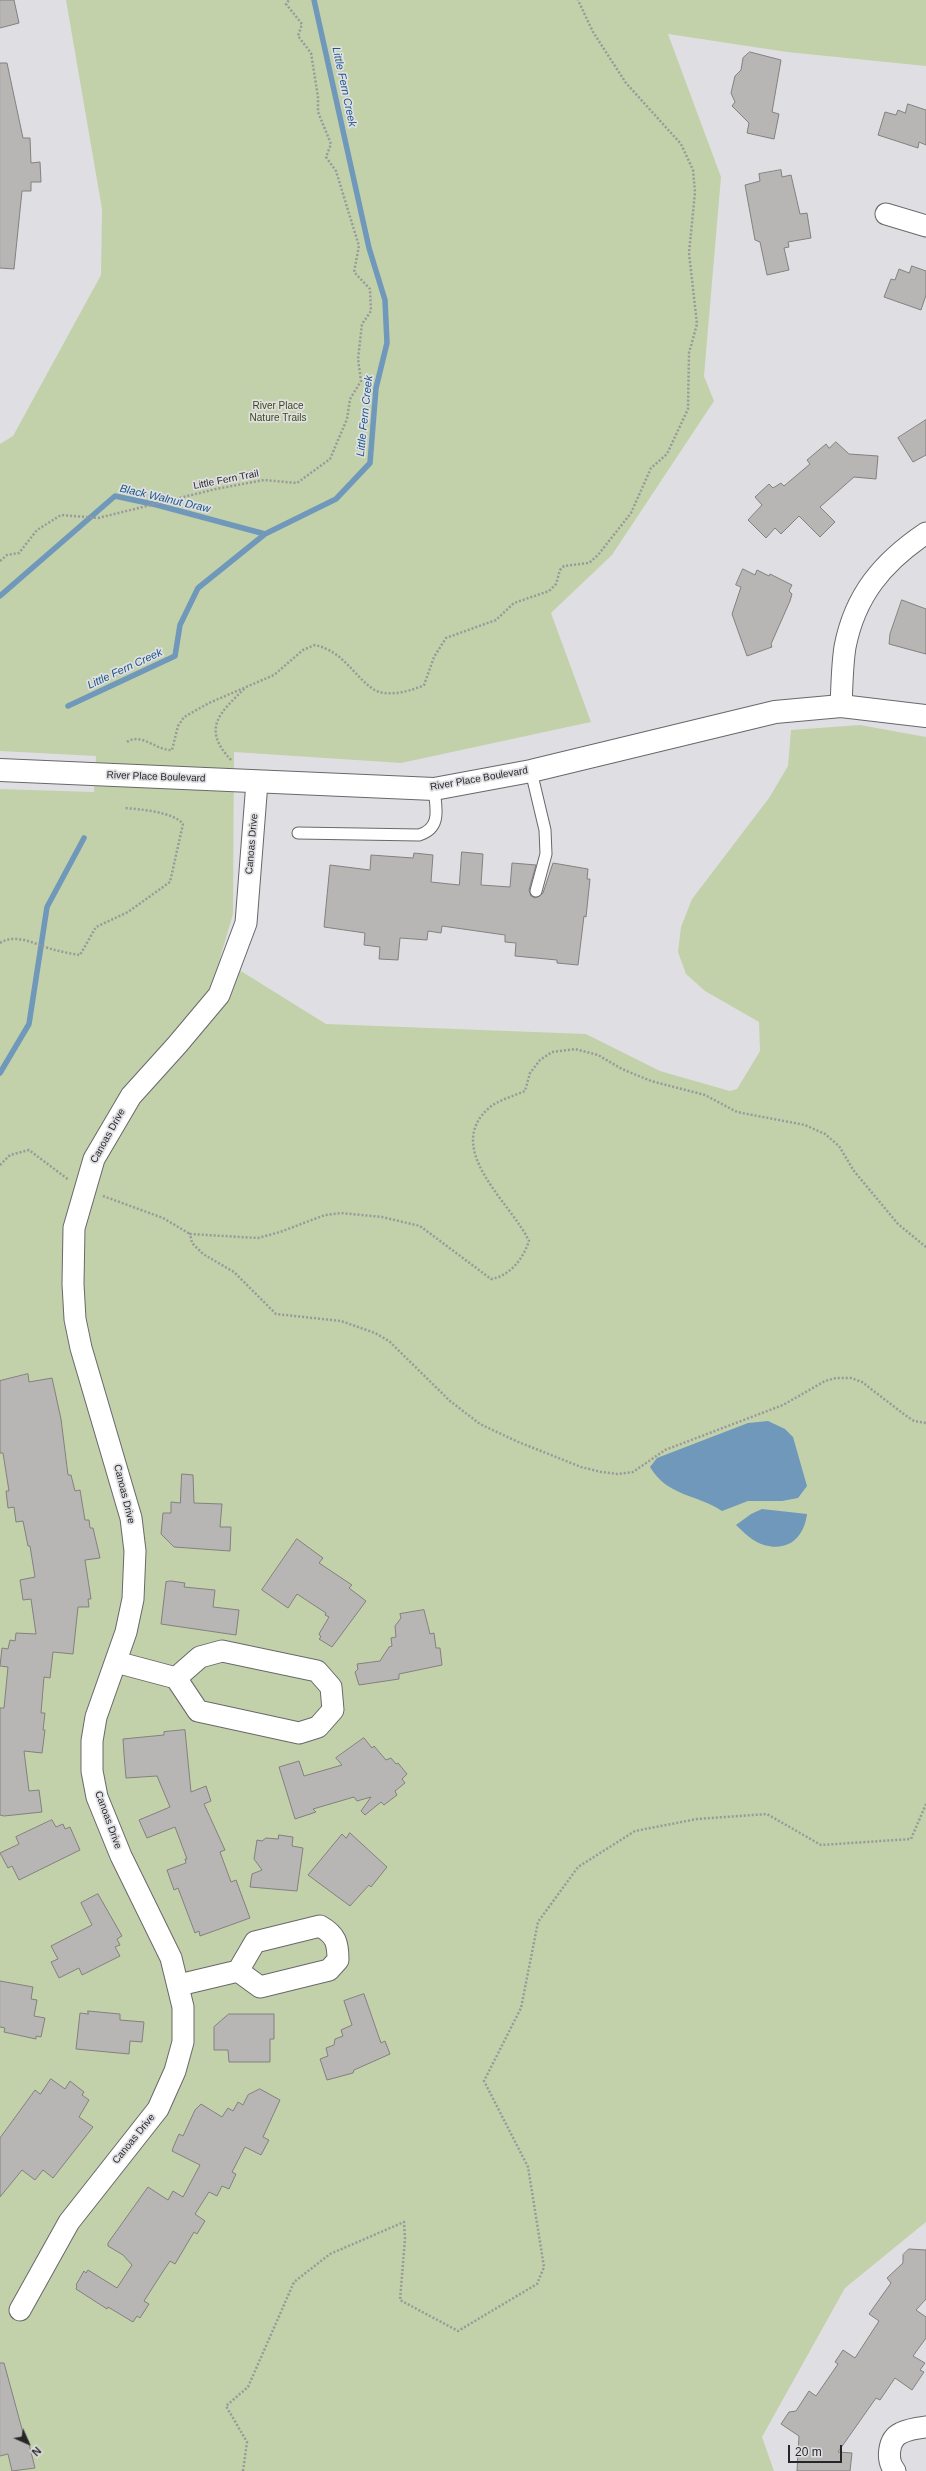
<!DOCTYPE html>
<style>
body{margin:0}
#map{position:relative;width:926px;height:2471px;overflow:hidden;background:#dfdfe3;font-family:Arial,sans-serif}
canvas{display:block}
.north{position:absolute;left:8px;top:2423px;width:40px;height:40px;-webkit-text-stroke:3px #dfdfe3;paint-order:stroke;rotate:135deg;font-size:11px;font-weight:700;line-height:16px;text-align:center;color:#272728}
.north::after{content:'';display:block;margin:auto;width:14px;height:18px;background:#272728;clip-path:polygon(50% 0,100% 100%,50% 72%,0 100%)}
.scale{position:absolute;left:788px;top:2445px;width:54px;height:18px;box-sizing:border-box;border:2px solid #272728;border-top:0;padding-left:5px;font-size:12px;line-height:14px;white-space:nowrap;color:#272728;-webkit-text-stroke:3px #dfdfe3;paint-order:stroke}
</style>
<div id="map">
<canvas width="926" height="2471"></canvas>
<div class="north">N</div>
<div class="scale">20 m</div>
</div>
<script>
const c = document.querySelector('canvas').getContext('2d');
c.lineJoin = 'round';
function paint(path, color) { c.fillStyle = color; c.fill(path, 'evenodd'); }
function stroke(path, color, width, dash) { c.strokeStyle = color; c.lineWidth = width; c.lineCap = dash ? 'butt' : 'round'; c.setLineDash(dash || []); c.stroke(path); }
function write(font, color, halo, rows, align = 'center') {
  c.font = font + ' Arial,sans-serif'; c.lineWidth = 3.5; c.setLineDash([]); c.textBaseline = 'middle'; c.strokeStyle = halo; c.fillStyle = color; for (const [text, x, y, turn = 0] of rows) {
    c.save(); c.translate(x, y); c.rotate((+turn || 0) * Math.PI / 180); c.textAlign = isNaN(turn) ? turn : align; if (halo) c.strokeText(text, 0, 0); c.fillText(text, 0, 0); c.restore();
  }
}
paint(new Path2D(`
 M66,0h860v66l-139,-14 -119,-18 53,143 -17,199 10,25 -102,154 -61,58 40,109 -190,41 -167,-11 -1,162 -13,44 106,66 260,10 74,37 70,20 7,-2 23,-38 -1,-29 -54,-31 -19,-17 -8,-22 3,-25 11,-28 77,-101 19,-32 3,-36 69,-5 66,12v1485l-81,66 -83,149 12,34h-774v-1682l94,3 2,-36 -96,-5v-307l13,-8 88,-161 1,-66z`), '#c3d1aa');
paint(new Path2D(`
 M768,1421l17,8 8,8 14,49 -9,12 -16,3h-34l-26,10c-25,-17 -54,-14 -72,-44l7,-9 91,-35z
 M762,1509l45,5c-3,23 -18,38 -43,31 -9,-2 -21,-13 -28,-20l15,-11z`), '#6f98ba');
stroke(new Path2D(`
 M0,596l115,-100 42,9 108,29
 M68,706l107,-50 5,-31 18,-37 67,-54 71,-35 34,-36 6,-75 11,-45 -2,-43 -16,-52 -55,-248
 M0,1073l29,-49 18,-117 37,-69`), '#6f98ba', 5.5);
const building = new Path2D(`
 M0,0h14l5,23 -19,5z
 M750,52l31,8 -9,52 7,2 -5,25 -27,-6 2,-10 -17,-17 3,-4 -4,-9 4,-17 6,-6 2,-12z
 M0,63h7l16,75h7l1,25 9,-1 1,20h-10v9h-9l-8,78 -14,-1z
 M908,104l18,6v35l-7,-3 -1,6 -40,-13 7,-23 11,3 2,-5 7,3z
 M781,170l1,7 9,-2 9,39 7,-1 4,25 -23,4 1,5 -5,1 5,22 -22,5 -7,-33 -5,-2 -10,-55 15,-4 -1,-7z
 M912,266l14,5v24l-5,15 -37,-13 7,-18 4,1 4,-11 10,4z
 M926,420v35l-13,7 -15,-24z
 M836,442l13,12 29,2 -2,23 -22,-2 -34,30 15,15 -15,15 -21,-21 -18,18 -6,-6 -9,10 -18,-18 14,-15 -7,-8 14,-13 4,4 8,-5 3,3 26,-22 -3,-4 19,-16 3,4z
 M743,569l12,6 2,-5 12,6 1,-2 22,11 -3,6 3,3 -2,7 -19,43 1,3 -25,9 -15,-42 9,-27 -5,-2z
 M902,600l24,9v45l-37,-10 1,-10z
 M462,852l21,2 -2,31 29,2 2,-24 24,2 -7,25 2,6 4,2 8,-5 10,-30 35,6 -1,10h3l-4,38 -2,-1 -6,49 -21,-2v-3l-42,-4 1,-13 -11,-1v-7l-63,-9 -1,7 -13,-2 -1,9 -27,-2 -2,22 -19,-1 1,-12 -16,-2 1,-12 -41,-6 6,-62 40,5 1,-15 42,3 1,-5 19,2 -2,27 28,3z
 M28,1374l1,8 23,-4 9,41 7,56h3l4,16 5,-1 5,30h4l1,8h3l7,30 -15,2 6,39h-3l1,8h-11l-5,47 -20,-2 -3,26 -6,-1 -3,36h4l-2,17h2l-3,23 -18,-2 5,40 10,-1 3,22 -38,4 -4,-1v-107h4l4,-41 -8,-1 2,-18 6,1 2,-9 5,1 1,-8 20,1 -5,-35 -8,1 -3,-20 15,-3 -5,-31h-2l-5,-25 -7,1 -2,-15 -6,1 -2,-17h3l-6,-38h-3v-72z
 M182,1474l11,1 1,28 28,1 -2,23h11l-1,24 -56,-4 -13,-13 2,-21h8v-11l9,1z
 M297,1539l26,19 -4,5 33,22 -3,3 17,13 -34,46 -13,-8 2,-2 -2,-3 10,-17 -4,-2 1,-2 -29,-19 -9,14 -26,-18z
 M171,1581l14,2 -1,4 31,3 -2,17 26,3 -3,25 -75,-11 5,-42z
 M424,1610l6,24 4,-1 2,15h4l2,17 -43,9v5l-40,6 -4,-13 3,-3 -1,-5 23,-3 9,-14 3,-1 -1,-8 5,-1 -1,-11 6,-8 -1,-4z
 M185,1730l6,62 15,-6 5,15 -7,3 21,46 -5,2 11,30 5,-2 14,38 -50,18 -1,-5 -4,2 -17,-45 -4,2 -7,-20 19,-7 -1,-4h2l-12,-32 -28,11 -8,-18 31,-13 -13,-31 -31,2 -2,-24 -1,-15 41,-4v-3z
 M364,1738l8,10 2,-2 12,14 5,-2 5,6 2,-1 9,11 -5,5 3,4 -10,8 2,4 -13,10 -3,-3 -16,13 -4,-4 10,-14 -14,4 -3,-4 -41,12 3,3 -21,7 -16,-52 20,-6 5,15 38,-11 -6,-7z
 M52,1820l4,7 7,-3 2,5 5,-2 10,23 -61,30 -7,-14 -4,2 -8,-15 19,-9 -3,-7z
 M350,1833l37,34 -16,20 -2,-2 -19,21 -42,-31 34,-41 4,4z
 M279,1835l14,2 -1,9 11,2 -6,43 -47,-4 2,-13 10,-4 -8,-11 3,-19 5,1 4,-3 12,1z
 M98,1894l24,42 -5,3 3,6 -5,2 5,9 -38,19 -3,-7 -20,10 -8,-16 7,-3 -7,-13 41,-21 -11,-22z
 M0,1981l33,6 -2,12 6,1 -3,16 11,2 -4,19 -5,-1v3l-32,-7 1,-4 -5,-1z
 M364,1994l17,49 4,-2 5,13 -36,16 -1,3 -26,7 -7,-21 8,-3 -2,-8 8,-3 1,-6 8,-3 -2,-6 11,-5 -8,-24z
 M88,2011l32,3v6l24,2 -2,20 -12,-1 -1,13 -53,-5 4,-36 8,1z
 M229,2014h45v25h-4v23h-41l-1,-12h-14v-23z
 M51,2079l14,10 5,-8 14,11 -2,3 7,5 -10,17 14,10 -40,51 -10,-8 -8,10 -13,-10 -22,27v-59l35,-48 5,4z
 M260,2089l20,11 -17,37 6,3 -8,15 -16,-8 -13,25 4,2 -7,15 -7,-3 -5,10 -8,-4 -14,22 10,7 -8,13 -3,-2 -19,32 -5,-3 -8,12 -18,28 5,3 -9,14 -3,-2 -4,6 -25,-15 -1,2 -31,-20 1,-3 -1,-1 8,-14 2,2 2,-3 29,18 15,-23 -9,-10 -15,-9v-3l40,-56 20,13 5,-9 10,6 17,-32 -28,-14 1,-3 6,-14 4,2 12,-26 6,-6 21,13 6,-9 5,3 5,-9 5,3 5,-10z
 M909,2249l17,1v49l-10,11 10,7v21l-13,18 12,7 -5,7 4,2 -12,18 -17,-12 -15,22 -4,-2 -38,54 14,1 -2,18h-53l2,-35 -18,-12 8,-12 7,-1 13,-20 7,5 22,-32 -3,-2 8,-12 12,8 24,-37 -10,-7 22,-31 -4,-5 16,-15v-8z
 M0,2363h4l21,77h3l7,28 -23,3 -4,-17 -8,2z`);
paint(building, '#b8b6b4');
stroke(building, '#83817f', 1);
const lane = new Path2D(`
 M531,771l14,59 1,24 -10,37
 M298,833l121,2c23,-7 17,-27 15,-46`);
const street = new Path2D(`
 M886,214l40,12
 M841,706c1,-19 1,-40 4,-59 10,-52 38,-85 81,-114
 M116,1662l60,16 22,33 101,22 19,-6 15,-17 -2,-23 -14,-16 -95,-20 -22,6 -24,21
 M179,1985l59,-14 17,-29 65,-16c16,9 18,17 18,34l-9,10 -69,17 -22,-16
 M20,2310l49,-88 89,-113 17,-38 8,-29v-35l-12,-49 -50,-102 -24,-59 -5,-26v-30l4,-24 30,-85 7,-33 2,-48 -4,-33 -50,-170 -6,-29 -2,-35 1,-56 20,-69 37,-63 46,-51 42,-50 27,-72 11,-141
 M895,2471c-9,-11 -7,-32 6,-38 8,-4 17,-5 25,-6`);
const secondary = new Path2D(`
 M0,770l434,19 97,-18 244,-59 66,-6 85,10`);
stroke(lane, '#68686b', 13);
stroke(street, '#68686b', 23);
stroke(secondary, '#68686b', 24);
stroke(new Path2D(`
 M0,561l7,-6 12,-2 18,-23 24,-15 37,3 118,-29 48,-9 33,3 33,-24 17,-40 3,-20 11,-18 -3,-22 4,-35 9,-13 -1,-22 -16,-17 5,-26 -23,-75 -10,-14 5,-13 -13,-32v-15l-7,-44 -13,-17 4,-12 -16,-20 3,-4
 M127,742c14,-10 30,9 45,8l6,-24 6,-9 25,-14 65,-28 29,-25 12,-5c29,7 37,29 58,44 13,9 39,2 51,-4l10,-28 12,-19 50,-18 18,-17 35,-12 7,-7 4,-14 4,-4 25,-3 9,-8 33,-42 20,-45 16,-14 21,-45 1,-56 8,-29 -8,-71 6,-61 -2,-22 -12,-26 -55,-61 -33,-51 -15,-32
 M231,760c-30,-32 -11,-47 14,-72
 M0,943c17,-11 38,3 55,7 8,2 17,4 25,5l16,-28 32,-15 42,-30 13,-58c-9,-12 -44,-15 -59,-16
 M0,1165l10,-10 19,-5 40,30
 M103,1196l60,22 27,16
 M926,1247l-28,-23 -44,-53 -15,-25 -14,-12 -20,-9 -68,-13 -32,-17 -54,-14 -29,-12 -24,-14 -23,-6 -23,3 -12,8 -10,13 -5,18c-11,5 -27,9 -36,17 -47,41 23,96 40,133 -6,18 -19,35 -38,38l-71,-53 -38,-9 -41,-4 -16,2 -45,17 -22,6 -68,-4 2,9 11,11 31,18 42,42 65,7 34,12 14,8 61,60 30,23 36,17 65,26 20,5 16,2 16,-2 32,-22 118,-45 42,-24 11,-3h15l11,4 43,33 9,6 12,2
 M243,2471l4,-29 -21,-36 22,-19 46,-105 36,-28 74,-32 1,17 -5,61 58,31 79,-47 7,-17 -16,-100 -44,-86 37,-73 17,-86 40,-55 57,-36 62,-12 70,-5 54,31 90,-6 15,-35`), '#99999c', 2.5, [2, 2]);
stroke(lane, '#fff', 11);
stroke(street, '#fff', 21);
stroke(secondary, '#fff', 22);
write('10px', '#3a4914', '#dfdfe3', [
 ["River Place",278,406],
 ["Nature Trails",278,418]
]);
write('10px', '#272728', '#dfdfe3', [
 ["Little Fern Trail",226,480,-11],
 ["River Place Boulevard",156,777,2],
 ["River Place Boulevard",479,779,-10],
 ["Canoas Drive",252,844,-85],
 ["Canoas Drive",108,1136,-61],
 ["Canoas Drive",124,1494,76],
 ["Canoas Drive",108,1820,70],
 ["Canoas Drive",134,2139,-51]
]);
write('italic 11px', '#195886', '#dfdfe3', [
 ["Little Fern Creek",344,87,78],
 ["Little Fern Creek",365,416,-84],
 ["Black Walnut Draw",165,499,13],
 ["Little Fern Creek",125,669,-25]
]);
</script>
